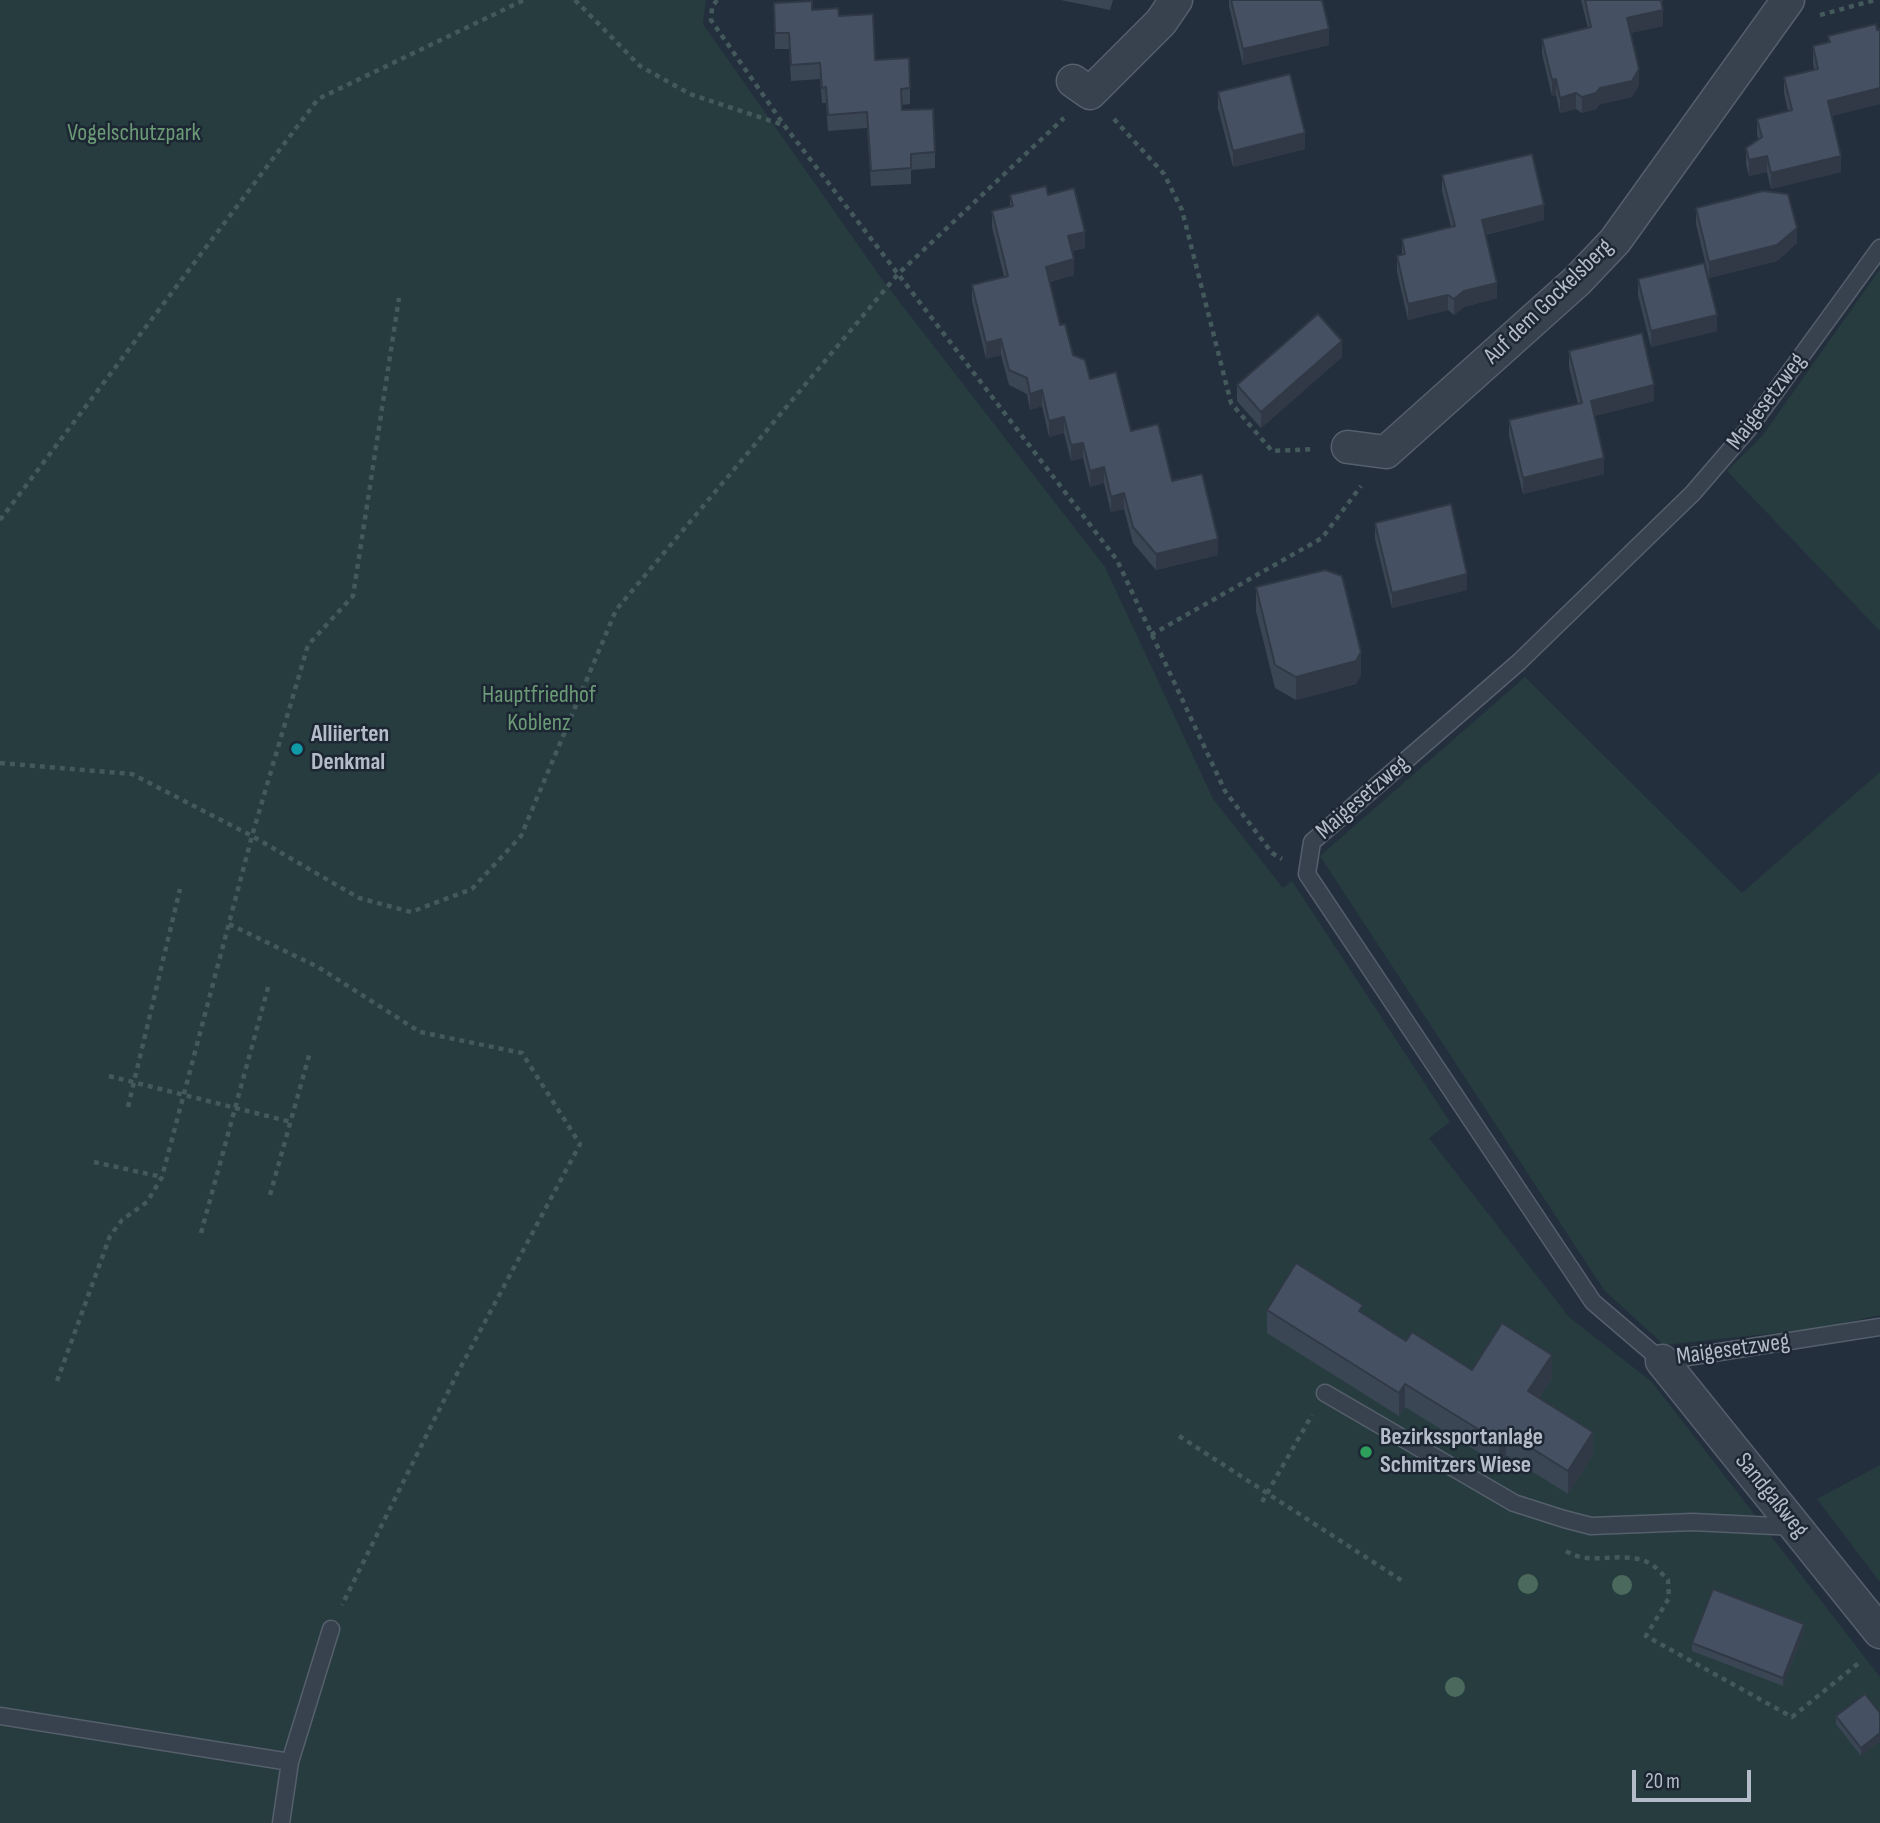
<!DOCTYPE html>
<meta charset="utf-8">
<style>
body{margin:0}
#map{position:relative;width:1880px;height:1823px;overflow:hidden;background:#242f3e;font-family:"Sofia Sans Condensed",sans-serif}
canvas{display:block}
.scale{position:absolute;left:1632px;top:1770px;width:119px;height:32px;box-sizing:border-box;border:4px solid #b4bcc9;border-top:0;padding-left:9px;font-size:21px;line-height:24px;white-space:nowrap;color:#b4bcc9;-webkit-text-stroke:5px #1d2633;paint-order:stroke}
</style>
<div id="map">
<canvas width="1880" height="1823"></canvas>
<div class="scale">20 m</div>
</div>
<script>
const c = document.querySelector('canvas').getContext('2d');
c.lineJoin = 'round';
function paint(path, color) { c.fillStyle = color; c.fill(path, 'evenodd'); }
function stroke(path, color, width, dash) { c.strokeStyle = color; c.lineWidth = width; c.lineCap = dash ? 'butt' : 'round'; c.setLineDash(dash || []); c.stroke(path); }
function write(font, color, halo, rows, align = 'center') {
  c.font = font + ' "Sofia Sans Condensed",sans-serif'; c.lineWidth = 5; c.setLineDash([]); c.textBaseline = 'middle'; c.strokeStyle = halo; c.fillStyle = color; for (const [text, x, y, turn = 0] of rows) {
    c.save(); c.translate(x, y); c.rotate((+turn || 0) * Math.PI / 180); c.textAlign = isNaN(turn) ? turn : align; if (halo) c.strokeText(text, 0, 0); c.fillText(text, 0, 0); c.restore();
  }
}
paint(new Path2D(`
 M0,0h706l-3,24 181,258 221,285 108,232 70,89 9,-7 158,241 -21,16 140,179 83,65 228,295v146h-1880z
 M1880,269v362l-153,-160 36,-36z
 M1525,677l217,216 138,-121v543l-59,13 -157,17 -60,-55 -284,-434z
 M1880,1465v115l-1,1 -62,-82z`), '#263c3f');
const lane = new Path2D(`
 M1880,248l-131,180 -56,65 -174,169 -207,180 -5,32 286,428 69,59 218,-34
 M1325,1393l189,110 50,16 27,7 102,-4 102,5
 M0,1716l290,46
 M281,1823l9,-61 41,-133`);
const street = new Path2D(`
 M1073,81l17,12 71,-71 15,-22
 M1348,447l38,5 191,-171 38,-40 173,-241
 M1662,1361l218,271`);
stroke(lane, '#565f6c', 19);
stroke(street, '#565f6c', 35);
stroke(new Path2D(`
 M575,0l65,66 50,28 93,31
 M717,0l-5,7 -1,13 73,105 333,435 108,231 47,62 10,6
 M1820,15l55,-15
 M1114,119l50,55 18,36 49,193 41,48 42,-2
 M0,520l318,-421 206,-99
 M1151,635l171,-97 39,-52
 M0,763l132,11 120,62 107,62 52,14 61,-23 49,-53 95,-226 282,-336 166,-156
 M229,924l89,43 102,65 102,21 58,91 -123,230 -115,231
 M109,1076l182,46
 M128,1107l52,-218
 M94,1162l68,15
 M270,1195l40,-143
 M201,1233l68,-249
 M57,1381l53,-145 12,-16 25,-18 15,-25 90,-341 56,-191 45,-49 46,-298
 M1179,1436l225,146
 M1262,1502l50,-87
 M1566,1551c24,16 55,-1 81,11 8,3 15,12 21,18l1,18 -23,38 146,81 68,-55`), '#44595c', 4.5, [5, 5]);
stroke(lane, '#38414e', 16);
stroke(street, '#38414e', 32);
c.fillStyle = '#4b6a5d';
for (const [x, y] of [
 [1528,1584],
 [1622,1585],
 [1455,1687]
]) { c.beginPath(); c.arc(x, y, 10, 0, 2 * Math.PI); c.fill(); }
paint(new Path2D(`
 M1061,0h52l-3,10z
 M1229,0h93l7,45 -86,20 -14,-59z
 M1581,0h82l-1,2 1,24 -33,7 9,52 -7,12 -32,7 -4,5 -14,4 -6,-4 -16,4 -4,-18 -4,1 -10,-42v-15l46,-11z
 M774,3l38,7 27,6 36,44 35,28v16l-8,1v5l33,42v16l-24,2v14l-40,2 -4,-58 -39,3 -2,-28h-4l-2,-24 -29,2 -2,-32h-14z
 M1880,29v75l-49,12 10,56 -70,17 -4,-17 -18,4 -3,-12v-16l12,-9 -1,-5v-15l31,-8 -4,-18v-16l30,-7 -1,-8v-16l15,-3v-7z
 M1218,92l87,57 -72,18 -15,-59z
 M1442,175l102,45 -59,15 12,63 -33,9 -10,8 -6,-5 -40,10 -11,-48v-16l5,-1v-16l49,-12 -9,-36z
 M1010,195h38l37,53 -13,3 2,24 -25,7 11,43 13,30 17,24 82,102 46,74 -62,15 -23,-27 -9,-34 -13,3 -7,-29 -14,4 -7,-29 -12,3 -7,-28 -15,4 -7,-31 -12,4 -3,-16 -18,-9 -8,-30 -15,4 -14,-58v-16l32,-8 -12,-50v-16l18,-4z
 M1696,208l101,35 -20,18 -68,17 -13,-54z
 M1638,279l79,52 -66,16 -13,-52z
 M1569,351l85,50 -60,15 10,58 -81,20 -14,-58v-16l69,-16 -9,-37z
 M1342,357l-81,71 -24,-27v-16z
 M1375,523l92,67 -75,18 -17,-69z
 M1256,587l105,88 -5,9 -60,16 -21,-12 -19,-77z
 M1267,1310l96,3 43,28 66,29 80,8 -13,20 54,57 -25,39 -62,-39 -7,10 -94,-58 -6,9 -132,-83z
 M1804,1632l-21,54 -91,-35v-8z
 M1880,1713v28l-19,15 -25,-32v-8z`), '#3b4654');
paint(new Path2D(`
 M1663,10v16l-36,8v-16z
 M1329,29v16l-86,20v-16z
 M1639,69v16l-7,12 -32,7 -4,5 -14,4v-16z
 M1556,79v16l-4,1v-16z
 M1880,88v16l-52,13v-16z
 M1576,93v16l-16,4v-15z
 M1305,133v16l-72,18v-16z
 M1767,156v16l-18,4v-16z
 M1841,156v16l-70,17v-16z
 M1544,205v15l-62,15v-15z
 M1797,228v15l-20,18 -68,17v-16z
 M1085,232v16l-17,3v-15z
 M1074,259v16l-28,7v-15z
 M1497,283v15l-33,9 -10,8v-16l10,-8z
 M1448,295v15l-40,10v-16z
 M1717,315v16l-66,16v-16z
 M1001,339v16l-15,4v-16z
 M1342,341v16l-81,71v-16z
 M1654,385v16l-63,16v-16z
 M1042,390v16l-12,4v-16z
 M1064,417v16l-15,4v-16z
 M1083,443v15l-12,3v-16z
 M1604,458v16l-81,20v-16z
 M1104,467v16l-14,4v-16z
 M1124,493v16l-13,3v-15z
 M1218,539v16l-62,15v-16z
 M1467,574v16l-75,18v-15z
 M1361,652v23l-5,9 -60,16v-23z
 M1552,1355v23l-24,36v-23z
 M1405,1384v23l-6,9v-23z
 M1506,1432v23l-7,10v-23z
 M1593,1432v23l-25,39v-23z
 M1804,1624v8l-21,54v-8z
 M1880,1733v8l-19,15v-8z`), '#303945');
const building = new Path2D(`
 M1231,0h91l7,29 -86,20z
 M1585,0h76l2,10 -36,8 12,51 -7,12 -32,7 -4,5 -14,4 -6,-4 -16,5 -4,-19 -4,1 -10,-41 49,-12z
 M812,1v9l26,-2 1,8 34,-2 2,46 34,-2 1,30 -9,1 1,21 31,-1 2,43 -24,2v14l-40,3 -4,-59 -39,3 -2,-28 -4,1 -2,-25 -29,2 -2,-32h-14l-1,-30z
 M1876,24l1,6 3,-1v59l-52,13 13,55 -70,17 -4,-17 -18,4 -3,-12 16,-11 -5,-18 35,-9 -8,-33 34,-8 -5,-23 17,-4 -2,-6z
 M1290,74l15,59 -72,18 -15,-59z
 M1532,154l12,51 -62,15 15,63 -33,8 -10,8 -6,-4 -40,9 -11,-48 8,-2 -3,-15 53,-13 -13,-51z
 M1046,186l2,9 26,-7 11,44 -17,4 6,23 -28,8 14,58 5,-1 8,31 12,5 5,19 26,-7 15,59 27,-7 14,57 30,-7 16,65 -62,15 -23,-27 -9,-34 -13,4 -7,-30 -14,4 -7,-28 -12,2 -7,-28 -15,4 -7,-31 -12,4 -3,-16 -18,-8 -8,-31 -15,4 -14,-58 36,-9 -16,-65 21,-5 -3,-11z
 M1763,191l25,3 9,34 -20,17 -68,17 -13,-54z
 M1704,263l13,52 -66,16 -13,-52z
 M1318,314l24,27 -81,71 -24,-27z
 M1642,333l12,52 -63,16 13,57 -81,20 -14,-58 73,-17 -13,-52z
 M1451,504l16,70 -75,19 -17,-70z
 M1325,570l17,6 19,76 -5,9 -60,16 -21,-12 -19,-78z
 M1296,1263l67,42 -4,6 47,30 6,-9 60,38 30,-47 50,32 -24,36 65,41 -25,39 -62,-39 -7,10 -94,-58 -6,9 -132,-83z
 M1713,1589l91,35 -21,54 -91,-35z
 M1865,1694l15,19v20l-19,15 -25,-32z`);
paint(building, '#455162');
stroke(building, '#303945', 2);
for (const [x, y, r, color] of [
 [297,749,7,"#0f9aa8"],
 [1366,1452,7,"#2e9e5b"]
]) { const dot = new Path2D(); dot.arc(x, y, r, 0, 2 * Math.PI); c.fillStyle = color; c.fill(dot); stroke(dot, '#1d2633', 2.5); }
write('24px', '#6b9a76', '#1d2633', [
 ["Vogelschutzpark",134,134],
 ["Hauptfriedhof",539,696],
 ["Koblenz",539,724]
]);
write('24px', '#b4bcc9', '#1d2633', [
 ["Auf dem Gockelsberg",1549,302,-44],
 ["Maigesetzweg",1767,402,-53],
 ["Maigesetzweg",1363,798,-41],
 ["Maigesetzweg",1733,1350,-8],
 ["Sandgaßweg",1771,1496,51]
]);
write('bold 24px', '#b4bcc9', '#1d2633', [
 ["Alliierten",311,735],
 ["Denkmal",311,763],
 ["Bezirkssportanlage",1380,1438],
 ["Schmitzers Wiese",1380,1466]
], 'left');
</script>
